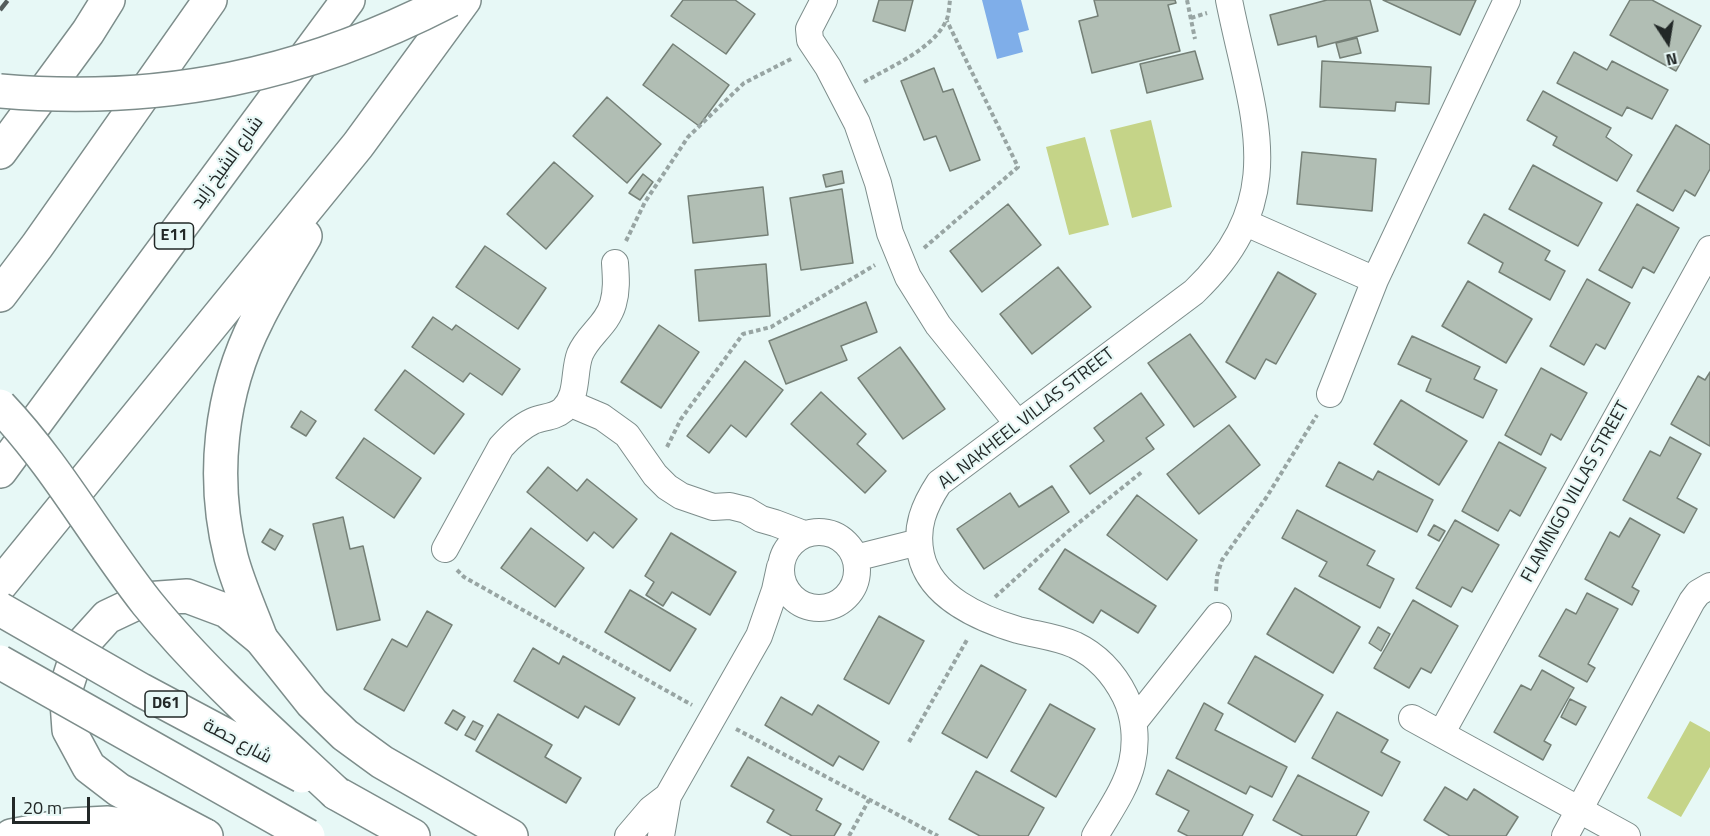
<!DOCTYPE html>
<meta charset="utf-8">
<style>
body{margin:0}
#map{position:relative;width:1710px;height:836px;overflow:hidden;background:#e7f8f6;font-family:"Titillium Web",sans-serif}
canvas{display:block}
.north{position:absolute;left:1638px;top:12px;width:60px;height:60px;-webkit-text-stroke:4px #e7f8f6;paint-order:stroke;rotate:168deg;font-size:16px;font-weight:700;line-height:24px;text-align:center;color:#222827}
.north::after{content:'';display:block;margin:auto;width:21px;height:27px;background:#222827;clip-path:polygon(50% 0,100% 100%,50% 72%,0 100%)}
.scale{position:absolute;left:12px;top:797px;width:78px;height:27px;box-sizing:border-box;border:3px solid #222827;border-top:0;padding-left:8px;font-size:18px;line-height:21px;white-space:nowrap;color:#222827;-webkit-text-stroke:4px #e7f8f6;paint-order:stroke}
</style>
<div id="map">
<canvas width="1710" height="836"></canvas>
<div class="north">N</div>
<div class="scale">20 m</div>
</div>
<script>
const c = document.querySelector('canvas').getContext('2d');
c.lineJoin = 'round';
function paint(path, color) { c.fillStyle = color; c.fill(path, 'evenodd'); }
function stroke(path, color, width, dash) { c.strokeStyle = color; c.lineWidth = width; c.lineCap = dash ? 'butt' : 'round'; c.setLineDash(dash || []); c.stroke(path); }
function write(font, color, halo, rows, align = 'center') {
  c.font = font + ' "Titillium Web",Cairo,sans-serif'; c.lineWidth = 4.5; c.setLineDash([]); c.textBaseline = 'middle'; c.strokeStyle = halo; c.fillStyle = color; for (const [text, x, y, turn = 0] of rows) {
    c.save(); c.translate(x, y); c.rotate((+turn || 0) * Math.PI / 180); c.textAlign = isNaN(turn) ? turn : align; if (halo) c.strokeText(text, 0, 0); c.fillText(text, 0, 0); c.restore();
  }
}
paint(new Path2D(`
 M1151,120l21,87 -40,11 -22,-88z
 M1085,137l24,88 -40,10 -23,-88z
 M1690,721l20,11v35l-29,50 -34,-19z`), '#c5d488');
paint(new Path2D(`
 M982,0h39l8,30 -11,3 5,19 -26,7z`), '#7faee9');
const building = new Path2D(`
 M683,0h52l20,14 -29,40 -55,-38z
 M879,0h34l-8,31 -32,-10z
 M1094,0h81l1,3 -8,2 12,46 -88,22 -13,-52 19,-5z
 M1327,0h43l8,31 -60,16 -2,-11 -38,9 -8,-30z
 M1383,0h93l-16,35z
 M1630,0h22l49,26 -25,45 -66,-36z
 M1357,38l4,15 -21,5 -4,-15z
 M673,44l56,41 -30,41 -56,-41z
 M1195,51l8,28 -56,14 -7,-29z
 M1574,52l33,18 5,-9 56,29 -16,29 -25,-12 -5,9 -65,-33z
 M1322,61l109,6 -2,37 -33,-2 -1,9 -75,-4z
 M934,68l9,24 10,-3 27,71 -30,11 -14,-35 -12,4 -23,-59z
 M1543,91l68,37 -5,9 26,18 -15,26 -64,-36 4,-8 -30,-17z
 M607,97l54,47 -34,39 -54,-47z
 M1676,125l34,20v24l-15,27 -10,-6 -12,21 -36,-20z
 M1302,152l74,7 -4,52 -75,-7z
 M554,162l39,34 -47,53 -39,-35z
 M1533,165l69,38 -24,43 -69,-37z
 M842,171l2,12 -18,4 -3,-12z
 M643,174l10,8 -13,18 -11,-7z
 M763,187l5,48 -75,8 -5,-47z
 M842,189l11,74 -52,7 -11,-72z
 M1008,204l33,41 -59,47 -32,-41z
 M1637,204l42,24 -25,45 -11,-6 -11,21 -33,-18z
 M1484,214l66,37 -5,9 20,11 -15,29 -51,-28 4,-9 -35,-20z
 M485,246l61,42 -28,41 -62,-42z
 M766,264l4,52 -71,5 -4,-51z
 M1058,267l33,40 -59,47 -32,-40z
 M1278,272l38,22 -40,70 -10,-5 -11,20 -29,-17z
 M1587,279l43,24 -25,46 -9,-5 -12,21 -34,-19z
 M1468,281l64,38 -26,44 -64,-37z
 M866,302l11,30 -36,14 6,14 -61,24 -17,-43z
 M433,317l19,13 4,-5 64,44 -18,26 -32,-22 -7,9 -51,-35z
 M659,325l40,27 -38,56 -40,-26z
 M1190,334l46,63 -42,30 -46,-64z
 M1412,336l68,31 -6,12 23,11 -14,28 -57,-27 5,-12 -33,-15z
 M900,347l45,62 -42,30 -45,-61z
 M745,361l38,29 -37,47 -15,-12 -22,28 -22,-17z
 M1541,368l46,25 -26,47 -10,-6 -10,21 -36,-20z
 M405,370l59,44 -30,40 -59,-44z
 M1710,372v74l-39,-22 27,-48 7,4z
 M821,392l45,42 -9,10 29,27 -21,22 -74,-69z
 M1141,393l23,32 -18,13 8,11 -64,45 -20,-28 34,-25 -10,-13z
 M1401,400l66,41 -28,44 -65,-41z
 M301,411l15,10 -10,15 -15,-9z
 M1229,425l31,40 -61,49 -32,-40z
 M1670,437l31,17 -24,44 20,11 -13,24 -61,-33 27,-49 10,5z
 M364,438l57,40 -27,40 -58,-40z
 M1499,442l47,26 -26,48 -10,-6 -12,21 -36,-20z
 M1339,462l34,18 5,-9 55,29 -16,32 -91,-46z
 M548,467l29,24 10,-12 50,40 -24,29 -19,-16 -7,9 -60,-49z
 M1052,486l17,26 -85,57 -27,-40 53,-36 9,14z
 M1137,495l60,45 -30,40 -60,-45z
 M1297,510l78,41 -8,14 27,14 -14,29 -61,-32 8,-14 -45,-24z
 M343,517l7,32 13,-3 17,74 -43,10 -24,-106z
 M1630,518l30,17 -28,52 7,4 -7,14 -47,-26 25,-47 9,5z
 M1455,520l44,25 -27,47 -10,-5 -11,20 -35,-19z
 M1434,525l11,6 -6,10 -11,-6z
 M531,528l53,40 -29,39 -54,-39z
 M270,529l13,7 -8,14 -13,-8z
 M671,533l65,39 -26,43 -38,-23 -9,14 -17,-11 8,-13 -9,-6z
 M1065,549l91,57 -18,27 -37,-23 -8,13 -54,-34z
 M1295,588l65,39 -27,46 -66,-39z
 M630,590l66,39 -26,42 -65,-39z
 M1587,593l31,16 -30,55 7,4 -8,14 -48,-26 27,-47 10,5z
 M1413,600l45,26 -27,47 -10,-5 -12,20 -35,-20z
 M427,611l25,14 -48,86 -40,-22 28,-50 15,8z
 M879,616l45,25 -35,63 -45,-25z
 M1378,627l12,7 -9,17 -12,-8z
 M533,648l26,16 4,-8 72,42 -16,27 -34,-19 -7,12 -64,-37z
 M1255,656l68,39 -28,47 -67,-39z
 M981,665l45,25 -39,68 -45,-25z
 M1542,670l32,18 -30,53 7,4 -8,15 -49,-28 27,-47 10,5z
 M781,697l31,18 6,-10 61,37 -16,28 -24,-14 -6,10 -68,-41z
 M1570,699l16,8 -10,18 -15,-8z
 M1204,703l19,11 -8,16 72,37 -15,30 -22,-11 -4,8 -70,-36z
 M1050,704l45,25 -39,68 -45,-26z
 M453,710l12,7 -8,13 -12,-7z
 M1337,712l51,28 -7,12 19,10 -18,34 -70,-38z
 M498,714l54,31 -7,12 36,21 -15,25 -90,-52z
 M473,721l10,5 -8,14 -10,-5z
 M748,757l74,42 -6,11 25,14 -7,12h-42l-25,-14 7,-12 -43,-24z
 M1168,770l85,45 -11,21h-54l-10,-5 11,-20 -33,-17z
 M976,771l68,37 -16,28h-48l-31,-17z
 M1298,775l71,37 -13,24h-53l-30,-16z
 M1445,787l22,13 7,-11 44,28 -12,19h-56l-26,-16z`);
paint(building, '#b1beb4');
stroke(building, '#758077', 1.5);
const minor = new Path2D(`
 M824,0l-15,29 1,11 18,27 29,56 21,60 12,50 18,44 30,48 80,99
 M1246,223l129,57
 M1330,394l45,-114 132,-280
 M569,403l33,14 25,18 28,40 12,12 14,9 32,11 17,-1 16,4 15,9 14,4 29,11
 M781 570a38 38 0 1 1 76 0a38 38 0 1 1-76 0Z
 M445,549l56,-102c10,-11 19,-20 32,-26 10,-4 22,-4 30,-11 16,-15 10,-38 17,-56 8,-19 27,-29 33,-50 4,-14 3,-26 2,-41
 M855,558l64,-16
 M1412,718l215,118
 M1134,722l84,-106
 M1441,734l269,-485
 M628,836l23,-27 17,-13 91,-160 16,-46 5,-23
 M661,836l7,-40
 M1095,836c13,-23 31,-47 37,-73 5,-22 3,-47 -7,-67 -11,-22 -27,-40 -50,-51 -18,-8 -38,-10 -57,-15 -37,-11 -88,-33 -97,-75 -6,-28 3,-49 18,-72l255,-191c99,-95 58,-176 35,-292
 M1565,836l127,-235 6,-8 12,-7`);
const primary = new Path2D(`
 M336,793l77,43
 M204,835l-85,-45 -30,-23 -20,-37 -3,-42 13,-40 28,-31 38,-18 42,-3 40,15 34,28 51,64 33,32 37,27 129,74`);
const motorway = new Path2D(`
 M0,152l88,-120 20,-32
 M0,295l37,-49 173,-246
 M0,471l348,-471
 M0,585l358,-440 106,-145
 M261,639c-10,-27 -23,-55 -30,-82 -20,-79 -11,-165 26,-237 14,-29 32,-56 48,-84
 M11,836l58,-11 39,-2 98,13`);
stroke(minor, '#7d8d8b', 28);
stroke(primary, '#7d8d8b', 36);
stroke(motorway, '#7d8d8b', 36);
stroke(new Path2D(`
 M1187,0l8,39
 M1191,18l16,-5
 M864,82c26,-15 67,-32 81,-59 4,-6 4,-16 5,-23
 M626,241l19,-39 43,-65 56,-54 49,-25
 M924,248l94,-81 -71,-146
 M667,447l14,-28 62,-85 28,-7 104,-62
 M457,570l7,7 228,128
 M1216,591l1,-15 5,-16 44,-62 51,-83
 M995,597l71,-64 77,-62
 M736,729l202,107
 M909,742l59,-104
 M849,836l20,-36`), '#98a5a3', 4, [4.5, 3]);
stroke(minor, '#fff', 26);
stroke(primary, '#fff', 33);
stroke(motorway, '#fff', 33);
stroke(new Path2D(`
 M0,10l8,-10`), '#545d5c', 4.5, [12, 6]);
const primaryBridge = new Path2D(`
 M0,406c57,60 96,132 147,197 56,69 124,129 189,190
 M0,609l141,81 161,86
 M0,662l308,174`);
const motorwayBridge = new Path2D(`
 M0,91c163,14 305,-16 450,-91`);
stroke(primaryBridge, '#7d8d8b', 36, []);
stroke(motorwayBridge, '#7d8d8b', 36, []);
stroke(primaryBridge, '#fff', 33);
stroke(motorwayBridge, '#fff', 33);
for (const [x, y, w] of [
 [174,236,39],
 [166,704,42]
]) { const box = new Path2D(); box.roundRect(x - w / 2, y - 13, w, 26, 4.5); c.fillStyle = '#e7f8f6'; c.fill(box); stroke(box, '#222827', 1.5); }
write('bold 16px', '#222827', null, [
 ["E11",174,236],
 ["D61",166,704]
]);
write('18px', '#222827', '#e7f8f6', [
 ["شارع الشيخ زايد",228,163,-54],
 ["AL NAKHEEL VILLAS STREET",1027,419,-38],
 ["FLAMINGO VILLAS STREET",1576,492,-61],
 ["شارع حصة",237,742,28]
]);
</script>
